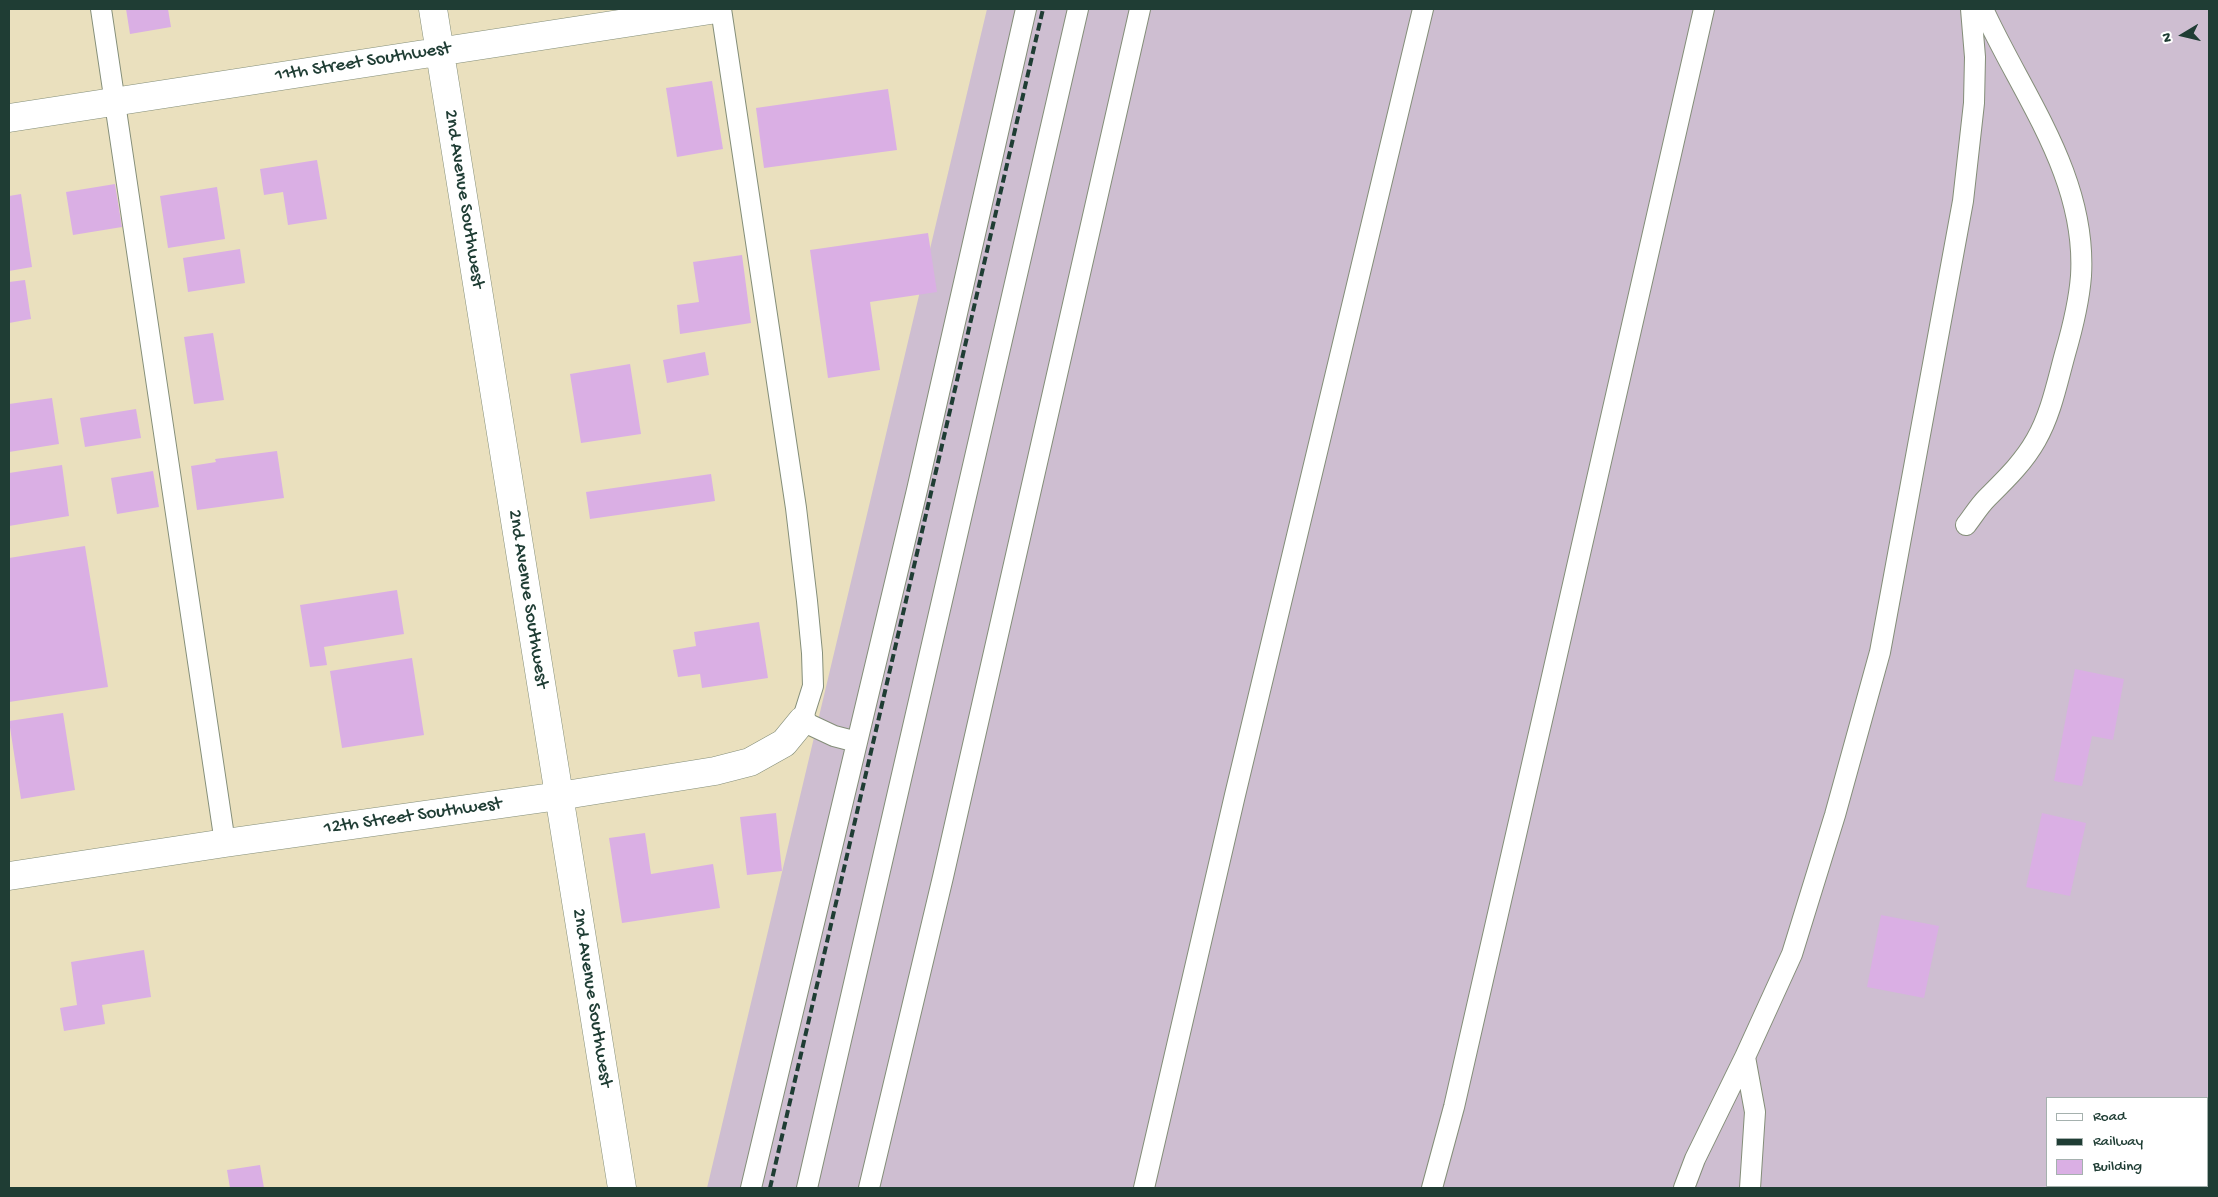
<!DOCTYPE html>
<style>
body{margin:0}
#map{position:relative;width:2218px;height:1197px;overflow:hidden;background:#eae0be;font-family:"Gochi Hand",sans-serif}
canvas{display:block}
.frame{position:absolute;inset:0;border:10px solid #1f3d34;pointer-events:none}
.legend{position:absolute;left:2046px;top:1097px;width:162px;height:90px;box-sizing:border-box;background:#fff;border:1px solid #a5b1ae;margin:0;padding:6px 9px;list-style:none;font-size:15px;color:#1f3d34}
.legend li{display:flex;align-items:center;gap:10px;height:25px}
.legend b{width:25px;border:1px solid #a5b1ae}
.north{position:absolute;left:2158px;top:10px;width:50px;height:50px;-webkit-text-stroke:4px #fff;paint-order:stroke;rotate:261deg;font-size:14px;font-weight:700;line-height:20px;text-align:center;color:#1f3d34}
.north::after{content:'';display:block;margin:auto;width:18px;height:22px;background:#1f3d34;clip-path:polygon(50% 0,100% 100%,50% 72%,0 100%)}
</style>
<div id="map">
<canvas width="2218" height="1197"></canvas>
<div class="frame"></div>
<ul class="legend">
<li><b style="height:6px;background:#fff"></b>Road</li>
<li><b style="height:6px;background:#1f3d34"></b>Railway</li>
<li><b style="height:14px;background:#daafe4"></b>Building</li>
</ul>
<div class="north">N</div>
</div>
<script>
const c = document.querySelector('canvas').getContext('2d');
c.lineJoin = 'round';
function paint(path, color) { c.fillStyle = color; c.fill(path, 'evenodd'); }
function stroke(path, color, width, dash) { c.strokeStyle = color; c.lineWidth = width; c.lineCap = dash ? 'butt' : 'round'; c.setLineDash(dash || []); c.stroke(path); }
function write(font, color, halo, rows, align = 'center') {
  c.font = font + ' "Gochi Hand",sans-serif'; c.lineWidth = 5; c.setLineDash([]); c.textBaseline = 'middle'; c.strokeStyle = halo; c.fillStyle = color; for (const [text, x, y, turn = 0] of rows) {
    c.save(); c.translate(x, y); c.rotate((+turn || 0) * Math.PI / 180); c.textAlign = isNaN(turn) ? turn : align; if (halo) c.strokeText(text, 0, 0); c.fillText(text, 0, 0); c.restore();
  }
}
paint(new Path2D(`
 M987,9h1222v1179h-1502zM2047,1098h160v88h-160z`), '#cebed1');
paint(new Path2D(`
 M126,9h42l3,18 -41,7z
 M712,81l11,68 -46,8 -11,-69z
 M888,89l9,61 -133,18 -8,-60z
 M317,160l10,59 -39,6 -5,-33 -19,3 -4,-26z
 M115,184l7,43 -49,8 -7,-43z
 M217,187l8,52 -57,9 -8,-52z
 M21,194l11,73 -23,4v-75z
 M928,233l9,59 -67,10 10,68 -52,8 -18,-128z
 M240,249l5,34 -57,9 -5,-34z
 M742,255l9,68 -71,11 -3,-29 22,-3 -6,-40z
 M25,280l6,39 -22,4v-41z
 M213,333l11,67 -30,4 -10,-67z
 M705,352l4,23 -42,8 -4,-23z
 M630,364l11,70 -60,9 -11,-69z
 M52,398l7,46 -50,8v-48z
 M136,409l5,29 -56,9 -5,-29z
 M277,451l7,47 -87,12 -6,-44 25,-4 -1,-3z
 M62,465l7,51 -60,10v-53z
 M153,471l6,36 -42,7 -6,-36z
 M711,474l4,27 -125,18 -4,-27z
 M85,546l23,141 -99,15v-144z
 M397,590l7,44 -80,13 3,18 -17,2 -10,-62z
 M759,622l9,56 -66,10 -2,-14 -22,3 -5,-27 23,-4 -2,-14z
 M412,658l12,77 -82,13 -12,-77z
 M2075,669l49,10 -11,61 -21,-4 -10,50 -28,-5z
 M63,713l12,77 -54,9 -12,-78z
 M776,813l6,58 -35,4 -7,-58z
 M2042,813l44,10 -16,73 -44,-9z
 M645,833l6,41 62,-10 7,44 -98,15 -13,-85z
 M1881,915l58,11 -15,72 -57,-11z
 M144,950l7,47 -49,8 3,19 -41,7 -4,-23 17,-3 -6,-43z
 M260,1165l4,23h-34l-3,-18z`), '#daafe4');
const lane = new Path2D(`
 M101,9l124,834
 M721,9l75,499 11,93 5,52 1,33 -11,35 32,15 23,6
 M1966,525c7,-9 13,-19 21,-27 18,-18 36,-35 49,-58 15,-26 21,-57 29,-86 7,-24 14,-52 16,-78 6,-100 -59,-181 -98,-267
 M1745,1057l10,55 -5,76
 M751,1188l166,-698 109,-481
 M807,1188l271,-1179
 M869,1188l74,-311 197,-868
 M1144,1188l91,-393 188,-786
 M1432,1188l22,-81 250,-1098
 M1684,1188l11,-29 50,-102 47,-103 43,-139 45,-163 83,-451 11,-98 1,-46 -4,-48`);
const street = new Path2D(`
 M433,9l189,1179
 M9,118l708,-109
 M9,876l216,-33 334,-47 156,-25 35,-9 34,-19 18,-22`);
stroke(lane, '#848e79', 22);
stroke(street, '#848e79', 29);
stroke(lane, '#fff', 20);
stroke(street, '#fff', 28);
stroke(new Path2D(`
 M770,1188l273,-1179`), '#1f3d34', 4, [8, 4]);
write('19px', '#1f3d34', '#fff', [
 ["11th Street Southwest",363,63,-9],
 ["2nd Avenue Southwest",463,199,81],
 ["2nd Avenue Southwest",527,599,81],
 ["12th Street Southwest",413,817,-8],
 ["2nd Avenue Southwest",591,998,81]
]);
</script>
